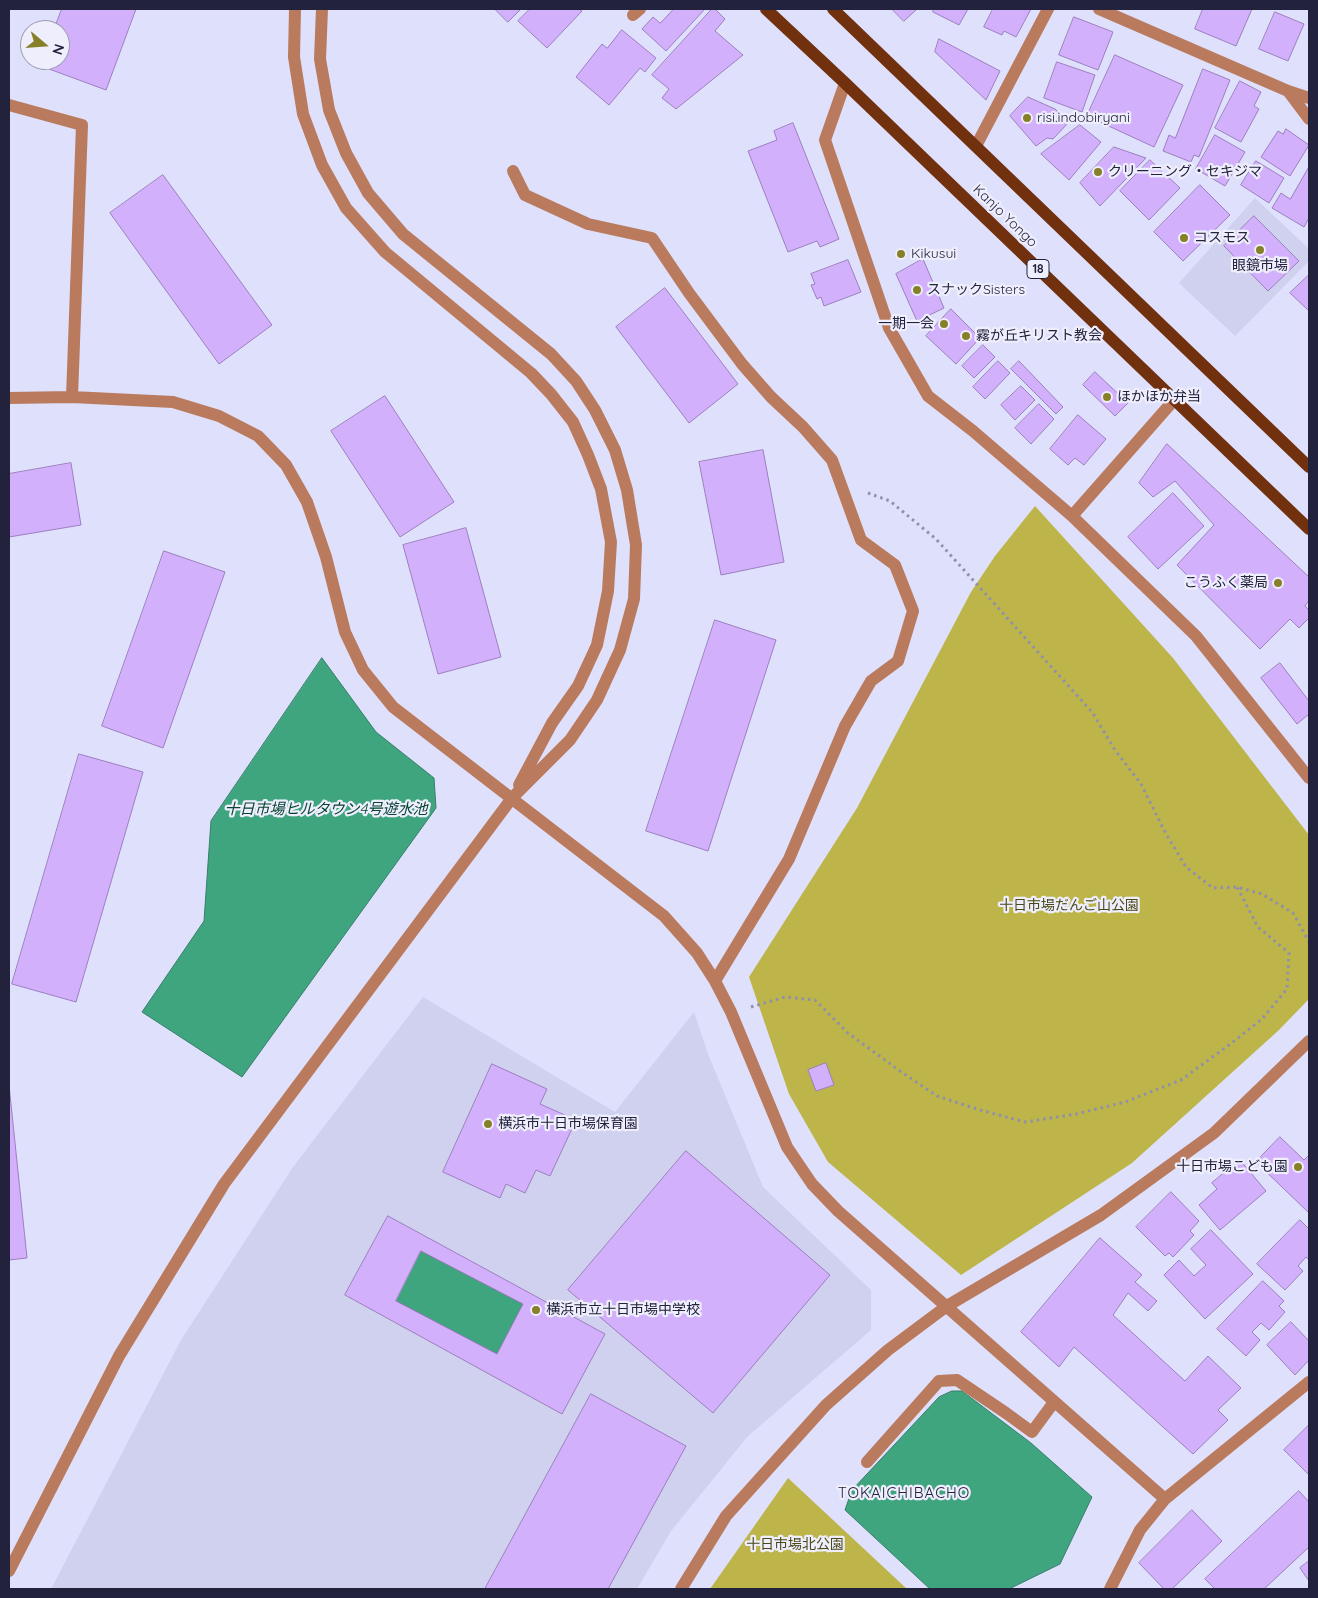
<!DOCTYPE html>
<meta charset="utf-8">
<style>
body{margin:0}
#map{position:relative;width:1318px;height:1598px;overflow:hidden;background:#dfe0fc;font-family:Quicksand,sans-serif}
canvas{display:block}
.frame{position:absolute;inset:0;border:10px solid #23223c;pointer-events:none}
.north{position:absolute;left:20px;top:20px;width:50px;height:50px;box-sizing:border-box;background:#eeeefd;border:1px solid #9d9cb0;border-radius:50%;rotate:108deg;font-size:14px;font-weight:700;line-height:20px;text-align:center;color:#23223c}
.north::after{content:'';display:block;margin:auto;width:18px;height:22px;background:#878028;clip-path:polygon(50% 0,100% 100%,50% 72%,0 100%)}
</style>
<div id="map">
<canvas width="1318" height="1598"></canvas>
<div class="frame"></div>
<div class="north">N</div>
</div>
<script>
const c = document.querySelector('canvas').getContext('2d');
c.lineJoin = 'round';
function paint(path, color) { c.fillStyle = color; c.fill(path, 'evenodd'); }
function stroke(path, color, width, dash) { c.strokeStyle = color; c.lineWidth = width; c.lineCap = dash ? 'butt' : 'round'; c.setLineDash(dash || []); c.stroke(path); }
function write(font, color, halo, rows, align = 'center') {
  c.font = font + ' Quicksand,"Noto Sans JP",sans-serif'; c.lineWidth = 4.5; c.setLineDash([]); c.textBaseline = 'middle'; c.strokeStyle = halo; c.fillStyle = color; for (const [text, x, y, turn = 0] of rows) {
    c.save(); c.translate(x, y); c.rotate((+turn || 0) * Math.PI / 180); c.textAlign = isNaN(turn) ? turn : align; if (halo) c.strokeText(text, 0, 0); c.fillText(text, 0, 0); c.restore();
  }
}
paint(new Path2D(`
 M1255,198l54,51v12l-74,75 -56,-53z
 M423,997l192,115 79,-100 14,42 55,133 108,103v40l-123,106 -77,95 -34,58h-586l130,-249 112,-173z`), '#d0d0ef');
paint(new Path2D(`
 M1035,506l138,152 136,177v164l-30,31 -147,133 -171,112 -133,-113 -39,-68 -40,-117 108,-169 114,-216 24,-36z
 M788,1478l119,111h-197z`), '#bdb54a');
const water = new Path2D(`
 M322,658l54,74 58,46 2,30 -194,269 -100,-65 62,-91 7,-100z
 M421,1251l102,53 -26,50 -101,-53z
 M952,1391h10l69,52 61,54 -32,67 -51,25h-79l-85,-79 7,-20 87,-93z`);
paint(water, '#3fa57f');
stroke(water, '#377e6b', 1);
const building = new Path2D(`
 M62,9h74l-30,81 -65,-24 2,-6h17v-30h-6z
 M495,9h26l-13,13z
 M530,9h49l3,2 -35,37 -29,-27z
 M674,9h31l-39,42 -24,-22 11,-12 7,6z
 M712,9h3l10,10 -10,12 28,24 -67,54 -14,-11 7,-9 -17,-14z
 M892,9h25l-13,12z
 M934,9h34l-9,16 -26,-13z
 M993,9h38l-15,28 -12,-6 -2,4 -18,-8z
 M1203,9h49l-16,37 -41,-17z
 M1275,12l29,12 -16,37 -29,-12z
 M1074,17l39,15 -15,38 -39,-15z
 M622,30l34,28 -11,14 -5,-4 -31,37 -33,-28 26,-33 5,4z
 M939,39l61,32 -14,29 -51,-48z
 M1115,55l68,30 -29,62 -67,-31z
 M1057,62l38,13 -13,37 -38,-14z
 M1203,69l27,11 -31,77 -5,-2 -3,7 -28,-11 6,-16 6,3z
 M1240,81l21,11 -7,14 5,3 -18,33 -26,-14z
 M1028,97l27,12 14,13 -16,17 -6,-1 -11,8 -26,-30z
 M793,123l46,116 -19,8 -3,-6 -29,11 -40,-101 29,-11 -3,-9z
 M1080,125l21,17 -32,38 -28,-26z
 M1286,129l23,16 -19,31 -29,-19 17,-26 5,3z
 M1215,135l30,17 -20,34 -29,-17z
 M1114,147l32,11 -46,48 -20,-23z
 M1150,160l30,28 -31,32 -29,-29z
 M1256,161l28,17 -15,25 -28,-18z
 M1309,167v51l-5,9 -32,-19 9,-15 9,6z
 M163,175l109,150 -53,39 -109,-151z
 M1200,185l30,30 -47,46 -29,-29z
 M1254,216l45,45 -31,30 -44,-45z
 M923,259l21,49 -27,13 -21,-47z
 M848,260l13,32 -37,14 -3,-9 -4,2 -6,-14 4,-1 -4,-10z
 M1309,275v36l-19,-18z
 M665,288l73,96 -49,39 -73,-96z
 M951,309l29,29 -24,26 -30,-28z
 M983,345l12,12 -21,21 -12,-12z
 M998,361l12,12 -25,26 -12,-12z
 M1019,361l44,46 -7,7 -45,-45z
 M1095,372l33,31 -13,13 -32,-31z
 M1021,386l14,14 -20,20 -14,-15z
 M385,396l69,106 -54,35 -69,-106z
 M1039,404l15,15 -23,25 -16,-16z
 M1078,415l28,24 -22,26 -9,-7 -7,7 -18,-16z
 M1167,444l142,133v23l-4,6 4,4v8l-10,10 -9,-9 -30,30 -83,-84 37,-40 -39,-44 -22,16 -14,-14z
 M763,450l21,112 -63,13 -22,-113z
 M71,463l10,62 -72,12v-63z
 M1173,493l31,33 -46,43 -30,-32z
 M466,528l35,129 -63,17 -35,-129z
 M164,551l61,21 -62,176 -61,-22z
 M715,620l61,20 -68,211 -62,-20z
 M1280,663l29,38v13l-12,10 -36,-46z
 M79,754l64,18 -67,230 -64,-18z
 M826,1063l8,22 -18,6 -8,-21z
 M492,1064l55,25 -7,15 36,16 -26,56 -14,-6 -11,23 -19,-9 -6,14 -57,-26z
 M9,1085l18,173 -18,2z
 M1280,1137l24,23 5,-5v58l-53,-51z
 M686,1151l144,124 -117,138 -145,-123z
 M1240,1160l26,31 -46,39 -21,-25 18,-16 -5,-6z
 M1171,1192l28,29 -9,10 4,4 -21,22 -4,-4 -4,3 -29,-29z
 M388,1216l217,118 -43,80 -217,-119zM421,1251l102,53 -26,50 -101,-53z
 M1300,1220l9,9v31l-3,-3 -8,9 5,5 -18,19 -28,-26z
 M1211,1230l42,44 -48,45 -41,-44 15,-15 15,16 12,-11 -15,-16z
 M1100,1238l42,37 -7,7 22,19 -9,10 -20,-18 -15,22 72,66 23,-25 33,32 -23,22 10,10 -35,34 -119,-107 -15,20 -38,-35z
 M1263,1281l21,20 -5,5 6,6 -16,18 -8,-7 -9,9 8,8 -14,16 -29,-27z
 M1291,1322l18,19v19l-14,15 -28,-30z
 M591,1394l95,52 -78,143h-123z
 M1309,1425v50l-25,-25z
 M1299,1491l10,11v45l-45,42h-49l-10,-10z
 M1192,1510l30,31 -50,48h-8l-25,-26z
 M1309,1561v20l-9,-13z`);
paint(building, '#d3b0fc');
stroke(building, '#9c7fbe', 1);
stroke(new Path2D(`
 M868,493l22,8 46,38 156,173 23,38 26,34 24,48 21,35 27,21 24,-1 25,7 31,19 16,29
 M751,1007l34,-10 30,3 33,33 52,38 37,25 43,14 45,12 51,-8 49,-12 56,-22 52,-38 29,-23 25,-30 2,-36 -31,-26 -21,-40`), '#9090ab', 3, [2.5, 4]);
stroke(new Path2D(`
 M295,9l-1,48 9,57 19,51 24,43 39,44 146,121 20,21 22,28 15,33 13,34 10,53 -3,49 -11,54 -19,41 -26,37 -33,62
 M1099,9l189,82 21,7
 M633,15l7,-6
 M845,83l-20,57 64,188 39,68 45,35 99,85 124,120 113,142
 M1288,91l21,28
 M9,105l73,20 -10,272
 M976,146l72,-137
 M513,171l12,24 63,29 64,14 37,55 53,71 29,33 32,30 29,33 29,80 34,25 18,46 -15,50 -27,20 -26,45 -56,133 -74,122
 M9,398l63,-1 101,5 46,14 39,20 28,29 21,37 19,55 19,75 18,38 30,37 271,209 33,37 18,28 16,31 56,135 25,37 26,27 327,288
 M1072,516l102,-116
 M867,1462l72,-81 18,-1 49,33 26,19 22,-30
 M9,1571l110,-215 105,-172 288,-386 58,-58 27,-40 23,-50 14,-51 2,-54 -9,-55 -12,-40 -20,-40 -19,-29 -25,-27 -148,-120 -35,-41 -22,-40 -17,-43 -9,-51 2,-50
 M681,1589l45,-73 100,-111 62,-55 59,-44 154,-91 113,-82 95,-92
 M1110,1589l30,-59 25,-31 144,-117`), '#b97a5d', 12);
stroke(new Path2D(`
 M766,9l79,74 464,446
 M833,9l476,458`), '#71300e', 12);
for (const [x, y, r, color] of [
 [1027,118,5,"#878028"],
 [1098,172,5,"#878028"],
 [1184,238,5,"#878028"],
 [1260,250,5,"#878028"],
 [901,254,5,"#878028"],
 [917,290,5,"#878028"],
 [944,324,5,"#878028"],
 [966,336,5,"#878028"],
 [1107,397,5,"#878028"],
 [1278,583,5,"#878028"],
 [488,1124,5,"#878028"],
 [1298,1167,5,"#878028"],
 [536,1310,5,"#878028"]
]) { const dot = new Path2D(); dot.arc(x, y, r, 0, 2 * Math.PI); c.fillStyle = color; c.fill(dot); stroke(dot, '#eeeefd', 2); }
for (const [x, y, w] of [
 [1038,269,22]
]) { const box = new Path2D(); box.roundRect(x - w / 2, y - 9.5, w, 19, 4); c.fillStyle = '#eeeefd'; c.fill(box); stroke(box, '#23223c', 1); }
write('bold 12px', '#23223c', null, [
 ["18",1038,269]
]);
write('14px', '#23223c', '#eeeefd', [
 ["risi.indobiryani",1037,118],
 ["クリーニング・セキジマ",1108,172],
 ["コスモス",1194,238],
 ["Kikusui",911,254],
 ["眼鏡市場",1260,266,"center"],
 ["スナックSisters",927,290],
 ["一期一会",934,324,"right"],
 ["霧が丘キリスト教会",976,336],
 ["ほかほか弁当",1117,397],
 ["こうふく薬局",1268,583,"right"],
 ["横浜市十日市場保育園",498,1124],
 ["十日市場こども園",1288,1167,"right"],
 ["横浜市立十日市場中学校",546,1310]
], 'left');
write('14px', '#23223c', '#eeeefd', [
 ["Kanjo Yongo",1005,216,44]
]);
write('14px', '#4b4817', '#eeeefd', [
 ["十日市場だんご山公園",1069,906],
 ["十日市場北公園",795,1545]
]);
write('italic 15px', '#074330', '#eeeefd', [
 ["十日市場ヒルタウン4号遊水池",326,809]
]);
c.letterSpacing = '1px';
write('15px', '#23223c', '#eeeefd', [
 ["TOKAICHIBACHO",904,1493]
]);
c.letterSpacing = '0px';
</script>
